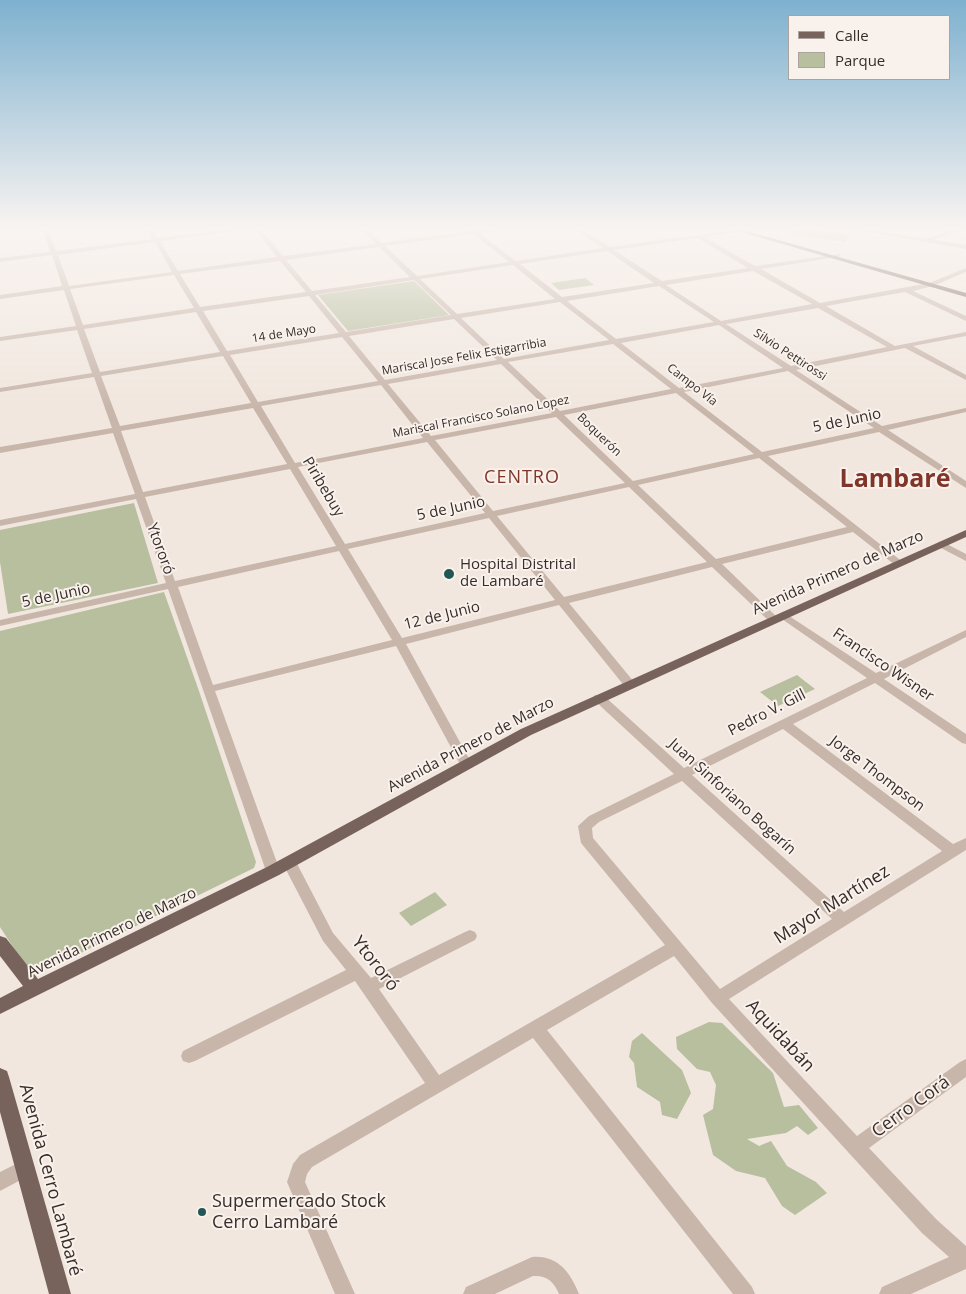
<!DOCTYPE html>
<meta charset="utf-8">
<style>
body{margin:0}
#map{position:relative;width:966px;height:1294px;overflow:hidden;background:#f1e7df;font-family:"Open Sans",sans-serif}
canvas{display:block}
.legend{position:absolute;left:788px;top:15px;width:162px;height:65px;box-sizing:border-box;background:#f9f1eb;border:1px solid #aba39e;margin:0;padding:6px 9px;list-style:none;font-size:15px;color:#372d2a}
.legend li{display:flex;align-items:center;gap:10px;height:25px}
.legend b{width:25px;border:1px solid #aba39e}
</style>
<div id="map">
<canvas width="966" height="1294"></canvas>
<ul class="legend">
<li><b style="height:6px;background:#78635c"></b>Calle</li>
<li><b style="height:14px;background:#b8bf9f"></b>Parque</li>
</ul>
</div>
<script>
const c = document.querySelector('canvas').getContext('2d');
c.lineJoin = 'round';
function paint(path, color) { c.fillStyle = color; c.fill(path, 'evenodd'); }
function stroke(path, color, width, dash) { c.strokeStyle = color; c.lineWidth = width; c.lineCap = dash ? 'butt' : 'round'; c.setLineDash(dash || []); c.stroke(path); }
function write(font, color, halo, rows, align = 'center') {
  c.font = font + ' "Open Sans",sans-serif'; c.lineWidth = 4; c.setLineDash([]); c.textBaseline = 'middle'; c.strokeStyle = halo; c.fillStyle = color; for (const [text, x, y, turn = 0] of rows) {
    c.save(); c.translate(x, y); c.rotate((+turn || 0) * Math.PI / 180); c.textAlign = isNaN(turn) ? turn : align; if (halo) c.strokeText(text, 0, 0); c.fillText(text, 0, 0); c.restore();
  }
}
paint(new Path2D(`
 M796,228l55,6 -6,8 -55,-8z
 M585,278l9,7 -35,5 -8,-7z
 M414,281l35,34 -101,16 -30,-36z
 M134,503l24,80 -150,31 -8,-52v-32z
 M164,592l35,99 57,171 -2,6 -210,103 -18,-4 -26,-40v-296z
 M797,675l18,14 -37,17 -18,-14z
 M435,892l12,13 -36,21 -12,-13z
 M709,1022l13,1 51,50 11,34 15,-2 19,23 -10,7 -11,-9 -11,7 -39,6 12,7 12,-5 16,25 29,16 11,11 -32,22 -13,-9 -17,-28 -29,-7 -23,-16 -10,-40 10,-6 3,-24 -6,-13 -13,-3 -20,-20 -1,-12z
 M642,1033l40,37 9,23 -14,26 -15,-4 -2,-13 -23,-15 -3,-24 -5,-6 3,-16z`), '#b8bf9f');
paint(new Path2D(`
 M42,228h6l8,23 97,-12 -7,-11h6l6,10 82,-10h20l23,28 93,-12 -16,-16h6l16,15 87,-12 -3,-3h6l3,2 32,-2 -3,2 -25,3 37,28 87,-13 -30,-20h7l30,19 139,-19 1,1 -3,2 -43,6 51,29 85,-12v2l-2,1 -77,12 59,34 109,-20 37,-15v4l-33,14 -20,5 53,25v5l-61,-29 -79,14 69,40 71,-14v4l-53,10 53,29v5l-61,-32 -109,22 86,56 84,-18v4l-78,18 78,51v7l-87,-56 -111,24 136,107 -5,3 -4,-1 -42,-33 -131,32 56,54 1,2 -5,3 -4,-1 -58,-55 -143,36 65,79 2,3 -2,3h-8l-67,-83 -153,39 66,120 -1,3h-10l-1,-3 -64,-118 -181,45 65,180 -2,4 -5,1 -5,-1 -2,-4 -98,-282 -168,37v-6l166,-37 -30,-84 -136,27v-6l135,-26 -22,-61 -113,20v-6l112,-19 -18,-51 -94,15v-4l92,-15 -15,-43 -77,11v-4l76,-11 -12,-36 -64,9v-4l62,-9 -10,-31 -52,7v-4l50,-6zM255,229l22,28 -99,14 -18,-30zM473,234l36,28 -92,14 -32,-30zM697,238l51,30 -86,13 -48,-31zM155,242l17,30 -103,14 -11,-31zM379,247l31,30 -98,14 -26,-31zM607,251l47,32 -92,14 -42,-33zM280,261l26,31 -106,15 -20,-33zM513,265l42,34 -98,15 -37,-35zM753,271l59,33 -91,17 -55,-36zM174,275l20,33 -111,17 -13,-36zM414,280l37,35 -105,17 -31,-37zM659,286l55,36 -98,17 -49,-38zM309,296l30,37 -112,18 -24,-40zM560,302l49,38 -105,19 -43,-41zM818,308l69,39 -96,19 -65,-42zM196,312l24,40 -120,20 -16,-43zM454,319l43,41 -112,20 -36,-44zM719,325l64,43 -104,20 -58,-45zM342,337l36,44 -120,21 -28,-47zM613,344l58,45 -111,22 -52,-49zM223,356l28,47 -131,23 -19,-50zM501,364l51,49 -121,23 -43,-52zM788,371l86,57 -112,24 -78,-60zM381,385l42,53 -128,25 -34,-57zM676,393l78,61 -121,27 -69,-66zM253,408l34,56 -144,28 -22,-61zM556,417l69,66 -132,28 -58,-71zM427,442l58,71 -140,31 -47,-77zM759,458l88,69 -131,32 -78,-74zM290,469l46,77 -161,35 -30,-84zM629,487l78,75 -143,35 -67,-81zM489,518l66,82 -153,38 -54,-89zM339,551l53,89 -179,45 -35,-98z
 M846,228h12l68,11 31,-11h8l-31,12 32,5v4z
 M941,541l25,13v7l-29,-15 -1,-2z
 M783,612l93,61 90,-43v7l-82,42 82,55v10l-4,-1 -87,-60 -82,41 160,120 13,-6v12l-237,149 128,137 103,-74 6,-3v18l-97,71 67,71 30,27v23l-55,25h-32l3,-7 67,-30 -27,-24 -210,-230 -38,-47 -127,74 205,257 3,7h-22l-200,-256 -221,129 -5,7 -2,8 50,112h-20l-48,-112 6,-18 7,-9 125,-72 -70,-102 -160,80 -6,2 -6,-2 -2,-5 2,-5 163,-81 -23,-29 -41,-79 2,-4 5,-1 5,1 39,75 38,45 94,-46 5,-2 5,2 2,4 -2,4 -96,49 60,86 226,-130 -84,-102 -3,-17 11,-10 85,-42 -79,-73 -2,-3 2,-3h8l81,73 183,-90 -88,-61 -1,-2zM783,729l159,122 -98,61 -152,-137zM682,781l150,138 -112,70 -127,-151 -1,-10 7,-6z
 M26,1159l6,3 3,6 -3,6 -32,17v-19z
 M532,1257c26,-2 38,15 47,37h-20c-5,-12 -12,-19 -26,-18l-38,18h-32l3,-7z`), '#c8b6ab');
paint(new Path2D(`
 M727,228h9l230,65v4z
 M966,530v7l-435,198 -252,140 -279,139v-16l23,-12 -23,-30v-20l6,2 32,41 229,-112 254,-138z
 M0,1068l7,3 2,6 62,217h-22l-49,-182z`), '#78635c');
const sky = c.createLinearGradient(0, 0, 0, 409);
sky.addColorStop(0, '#7eb1cf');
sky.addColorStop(0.56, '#f9f4f1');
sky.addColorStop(1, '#f9f4f100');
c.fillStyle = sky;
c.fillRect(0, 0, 966, 409);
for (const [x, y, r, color] of [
 [449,574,6,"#225654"],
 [202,1212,5,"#225654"]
]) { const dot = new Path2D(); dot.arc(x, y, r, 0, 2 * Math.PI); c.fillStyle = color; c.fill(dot); stroke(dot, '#f9f1eb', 2); }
write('12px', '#372d2a', '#f9f1eb', [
 ["14 de Mayo",284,334,-9],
 ["Silvio Pettirossi",790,355,33],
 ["Mariscal Jose Felix Estigarribia",464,357,-10],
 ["Campo Vía",692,385,38],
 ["Mariscal Francisco Solano Lopez",481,417,-11],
 ["Boquerón",599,435,44]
]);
write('15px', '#372d2a', '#f9f1eb', [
 ["5 de Junio",847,421,-12],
 ["Piribebuy",323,487,59],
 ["5 de Junio",451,509,-12],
 ["Ytororó",160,549,70],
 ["Avenida Primero de Marzo",838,573,-24],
 ["5 de Junio",56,596,-12],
 ["12 de Junio",442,616,-14],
 ["Francisco Wisner",883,665,34],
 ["Pedro V. Gill",767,713,-27],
 ["Avenida Primero de Marzo",471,745,-28],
 ["Jorge Thompson",877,774,37],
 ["Juan Sinforiano Bogarín",732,797,42],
 ["Avenida Primero de Marzo",112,933,-26]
]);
write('15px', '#372d2a', '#f9f1eb', [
 ["Hospital Distrital",460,565],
 ["de Lambaré",460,582]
], 'left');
c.letterSpacing = '1px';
write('18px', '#803528', '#f9f1eb', [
 ["CENTRO",522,478]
]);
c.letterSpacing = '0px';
write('18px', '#372d2a', '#f9f1eb', [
 ["Mayor Martínez",832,905,-32],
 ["Ytororó",375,964,52],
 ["Aquidabán",780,1036,47],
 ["Cerro Corá",911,1107,-36],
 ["Avenida Cerro Lambaré",50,1180,75]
]);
write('18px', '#372d2a', '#f9f1eb', [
 ["Supermercado Stock",212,1202],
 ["Cerro Lambaré",212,1223]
], 'left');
write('bold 25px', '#803528', '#f9f1eb', [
 ["Lambaré",895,480]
]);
</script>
